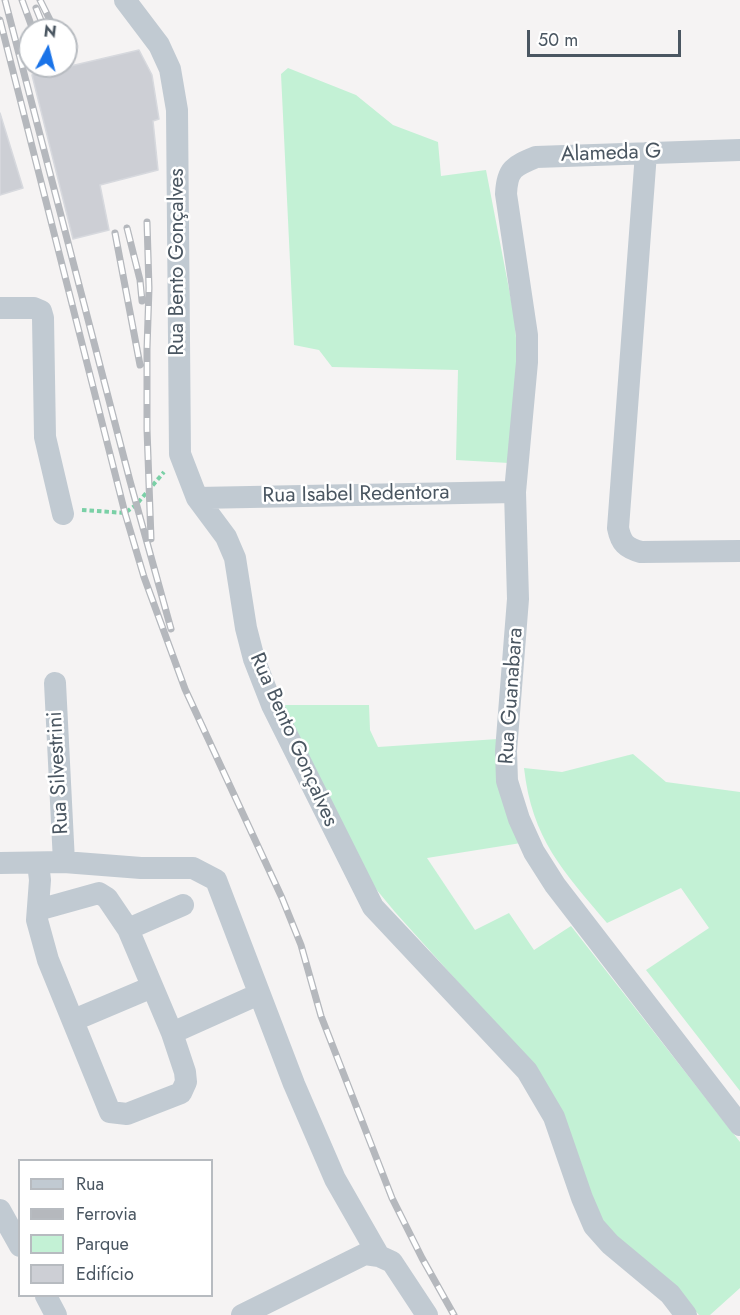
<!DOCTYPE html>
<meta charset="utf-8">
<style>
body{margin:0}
#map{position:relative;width:740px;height:1315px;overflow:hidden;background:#f5f3f3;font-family:Jost,sans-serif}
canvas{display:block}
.legend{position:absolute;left:18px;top:1159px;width:195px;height:138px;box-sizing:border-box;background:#fff;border:2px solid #b7bbc0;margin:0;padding:8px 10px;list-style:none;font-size:18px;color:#4a5661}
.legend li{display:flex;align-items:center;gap:12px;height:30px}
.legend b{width:30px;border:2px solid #b7bbc0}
.north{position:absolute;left:18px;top:18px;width:60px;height:60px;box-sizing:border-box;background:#fff;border:2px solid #b7bbc0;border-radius:50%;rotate:7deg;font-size:16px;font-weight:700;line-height:24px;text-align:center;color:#4a5661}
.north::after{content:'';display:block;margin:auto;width:21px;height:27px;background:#1a73e8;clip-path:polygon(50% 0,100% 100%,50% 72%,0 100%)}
.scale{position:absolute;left:527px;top:30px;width:154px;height:27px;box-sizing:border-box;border:3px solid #4a5661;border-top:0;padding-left:8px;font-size:18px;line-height:21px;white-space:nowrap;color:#4a5661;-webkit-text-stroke:4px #fff;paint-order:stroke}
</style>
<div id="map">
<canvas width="740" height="1315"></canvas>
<ul class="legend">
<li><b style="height:8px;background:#c1cad2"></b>Rua</li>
<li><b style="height:8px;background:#b5b8bd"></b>Ferrovia</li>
<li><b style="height:16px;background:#c3f1d5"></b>Parque</li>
<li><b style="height:16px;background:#cdcfd5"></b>Edifício</li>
</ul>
<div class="north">N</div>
<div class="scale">50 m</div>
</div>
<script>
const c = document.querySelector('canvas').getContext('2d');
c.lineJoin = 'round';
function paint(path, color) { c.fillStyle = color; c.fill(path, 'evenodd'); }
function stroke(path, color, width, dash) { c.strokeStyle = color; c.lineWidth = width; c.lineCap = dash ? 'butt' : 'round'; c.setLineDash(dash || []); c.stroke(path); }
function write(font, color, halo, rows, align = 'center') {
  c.font = font + ' Jost,sans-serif'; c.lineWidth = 5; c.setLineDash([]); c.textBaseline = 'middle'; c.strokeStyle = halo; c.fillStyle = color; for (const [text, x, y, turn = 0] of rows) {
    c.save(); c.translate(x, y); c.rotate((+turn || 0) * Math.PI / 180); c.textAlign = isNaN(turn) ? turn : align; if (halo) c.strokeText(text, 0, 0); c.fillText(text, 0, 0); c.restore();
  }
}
paint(new Path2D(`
 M288,68l68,27 37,30 45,17 3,34 45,-6 29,150 2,36 -8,107 -53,-3 2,-90 -126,-3 -13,-17 -25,-5 -13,-271z
 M281,705h88l1,25 8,17 120,-8 23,104 -94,15 48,72 34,-17 25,37 37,-24 169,216v146l-30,27h-11l-32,-36 -55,-43 -11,-16 -38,-105 -26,-45 -142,-158 -24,-29z
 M633,754l33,28 74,10v299l-94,-121 63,-42 -28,-40 -74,35c-44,-52 -75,-84 -83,-155l38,4z`), '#c3f1d5');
const building = new Path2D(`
 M139,50l13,25 7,44 -6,2 5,49 -58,15 9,45 -36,9 -41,-164z
 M0,113l23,75 -23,7z`);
paint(building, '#cdcfd5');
stroke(building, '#d7d9de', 1.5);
stroke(new Path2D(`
 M82,510l43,3 11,-8 28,-33`), '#7ad0a6', 4, [4.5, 3]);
stroke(new Path2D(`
 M125,0l34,45 11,24 7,41 3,344 17,44 29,39 9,21 11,70 8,31 18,46 101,202 154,164 27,46 28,81 12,28 16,18 60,50 16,21
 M740,150l-204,7c-22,9 -29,12 -30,37l21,141v27l-12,130 3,107 -12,152 1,30 12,38 15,33 21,33 185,240
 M646,153l-28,375c3,15 8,20 23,24l99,-1
 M0,308h34l7,3 2,7 2,119 18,77
 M197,498l318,-6
 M55,683l9,179
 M0,863l64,-1 77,6h52l23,12 78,204 41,95 44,77
 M38,910l61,-17 8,5 21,31 44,104 13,39 1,10 -5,11 -54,21 -17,-2 -62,-152 -11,-40 3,-40 -2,-17
 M128,929l55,-24
 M74,1020l78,-33
 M172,1033l87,-39
 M0,1210l20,36
 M46,1296l10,19
 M242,1315l123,-61 14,2 13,6 35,53`), '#c1cad2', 22);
const rail = new Path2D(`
 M5,0l125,481 41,148
 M22,0l11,30
 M40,0l15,30
 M36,8l9,22
 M0,20l125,493 19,64 41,112 97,209 19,47 20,71 71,182 30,60 32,57
 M66,54l4,8
 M46,66l1,1
 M147,222l2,66 -2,61v80l4,110
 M127,228l13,52 2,21
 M115,233l25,132`);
stroke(rail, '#b5b8bd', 7);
stroke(rail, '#fff', 4.5, [14]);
write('21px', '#4a5661', '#fff', [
 ["Alameda G",611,154,-2],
 ["Rua Bento Gonçalves",178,262,-90],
 ["Rua Isabel Redentora",356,495,-1],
 ["Rua Guanabara",512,696,-86],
 ["Rua Bento Gonçalves",293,740,66],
 ["Rua Silvestrini",59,773,-93]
]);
</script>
